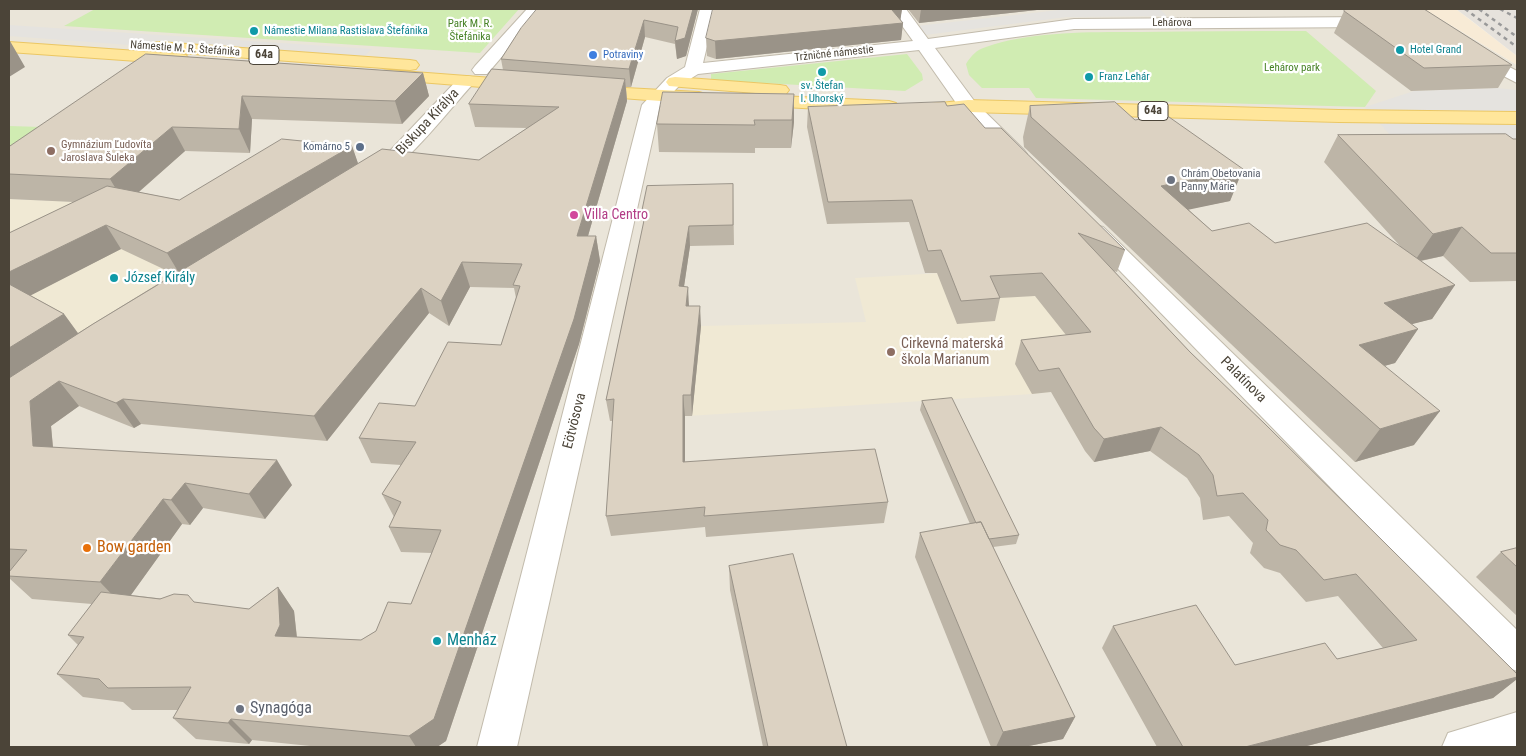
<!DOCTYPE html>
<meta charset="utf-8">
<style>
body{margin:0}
#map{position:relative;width:1526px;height:756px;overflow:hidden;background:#f6f3eb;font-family:"Roboto Condensed",sans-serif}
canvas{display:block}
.frame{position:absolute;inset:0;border:10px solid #4b4438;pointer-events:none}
</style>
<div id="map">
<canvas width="1526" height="756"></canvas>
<div class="frame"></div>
</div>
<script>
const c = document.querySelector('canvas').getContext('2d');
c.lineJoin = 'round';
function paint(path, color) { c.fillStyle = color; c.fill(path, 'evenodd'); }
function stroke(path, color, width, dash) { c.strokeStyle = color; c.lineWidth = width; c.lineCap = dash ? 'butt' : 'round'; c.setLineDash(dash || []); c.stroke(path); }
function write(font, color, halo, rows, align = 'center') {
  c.font = font + ' "Roboto Condensed",sans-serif'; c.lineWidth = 4.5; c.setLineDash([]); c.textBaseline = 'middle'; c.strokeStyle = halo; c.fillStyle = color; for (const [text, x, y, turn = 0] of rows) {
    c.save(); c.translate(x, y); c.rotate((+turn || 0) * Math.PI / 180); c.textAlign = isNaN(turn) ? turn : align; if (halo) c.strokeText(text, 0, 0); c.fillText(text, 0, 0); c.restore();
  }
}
paint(new Path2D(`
 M9,9h1415l93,56v682h-1508z`), '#eae5d9');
paint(new Path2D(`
 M1424,9h32l61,47v9z`), '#f8ebd6');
paint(new Path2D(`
 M1456,9h61v47l-45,-35z`), '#e6e2dc');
paint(new Path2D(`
 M9,199l72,3 156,40 -221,129 -7,-2z
 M1080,265l99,111 -147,18 -422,27 91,-95 165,-4 -11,-44z`), '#f0e9d4');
paint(new Path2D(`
 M95,9h424l-39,44 -416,-27z
 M1306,31l70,60 -11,16 -329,-9 -7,-10h-47l-13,-13 -3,-11c5,-8 10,-14 20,-17 44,-16 109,-15 155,-15 55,-1 110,-1 165,-1z
 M907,54l15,20 1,6 -18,11 -194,-11v-6z
 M9,126l67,2 -67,39z`), '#d0ecb2');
paint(new Path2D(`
 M1160,9l7,7 -100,1 -142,18 -8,-9 142,-16z
 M9,25l363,24 -15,13 -348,-26z
 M1497,88l20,2v56l-115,2 -37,-41 49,-16z`), '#e5e3df');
const minor = new Path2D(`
 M527,9h16l-56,65h-12l-3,-4 3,-4z
 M700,9h16l-13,54 210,-22 -23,-32h16l22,30 146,-20 301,-2 8,5 -8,5 -301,2 -139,19 40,54 49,48 3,4 -3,4 -7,2 -7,-2 -49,-48 -42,-60 -221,24 -19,12 -19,20 -143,641h-40l165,-642 25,-27 18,-11z
 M1475,49l42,22v12l-48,-25 -2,-4 2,-4z
 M466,76l6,1 3,4 -3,4c-22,24 -65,80 -93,93 -6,3 -10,2 -15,0l-3,-4 24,-18 75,-79z
 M1095,225l8,2 414,403v41l-13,-5 -417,-429 -3,-5 3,-5z
 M1517,712v35h-75l6,-14z`);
const major = new Path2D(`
 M9,42l171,12 6,1 3,4 -3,4 -6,1 -171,-12z
 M159,42l251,18 6,1 3,4 -3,4 -6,1 -257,-19 -2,-4 2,-4z
 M388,70l131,10 6,1 3,4 -3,4 -6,1 -137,-11 -3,-4 3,-4z
 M675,77l105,8 6,1 3,4 -3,4 -6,1 -111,-9 -3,-4 3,-4z
 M589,86l110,6 7,2 2,4 -2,4 -7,2 -116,-9 -3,-4 3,-4z
 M757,95l132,6 7,2 2,4 -2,4 -7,2 -139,-8 -2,-4 2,-4z
 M968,100l371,10 178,2v12l-178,-2 -371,-10 -39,3 -7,-2 -2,-4 2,-4z`);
stroke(minor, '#c2bbac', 2);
stroke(major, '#ebc764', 2);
paint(minor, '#fff');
paint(major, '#ffe69b');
stroke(new Path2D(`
 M1465,9l52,38
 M1479,9l38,28
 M1500,9l17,9`), '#999', 2.5, [4, 4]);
paint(new Path2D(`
 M698,9l-12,47 -9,3 -2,-15 -30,-7 -14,50h-5l1,14 -39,135h8l4,25 -21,83 -133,397 -9,6h-117l-68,-7 -3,4 -53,-5 -23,-21 5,-8h-46l-9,-8 -40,-5 -26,-23 21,-29 -10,-10 24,-31 -60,-5 -23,-21v-345l65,-31 -65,-3v-52l137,-93 277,19 6,23 -27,28 -150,-5 -2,34 -65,-2 -46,41 40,8 173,-54 6,18 121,-4 48,-32 -52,-1 -6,-23 34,-34 -2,-11 20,-31zM121,249l53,25 -96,59 -14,-19 -34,-19zM470,287l44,1 2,10 -15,47 -86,61 -56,32 12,25 30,2 -19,29 12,23 -5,10 12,25 31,1 -21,51 -35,27 -15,9 -64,-3 -3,-26 -16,-24 -29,22 -118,-14 51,-71 8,1 13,-17 62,11 27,-34 -239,-38 -2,-21 28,-20 55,22 7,-4 186,17 102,-128 20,13z
 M902,9l-2,11 3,3 -2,17 -185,19 -9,-3 -1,-18z
 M908,9h138l-127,14z
 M1344,11l168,54 -14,23 -87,3 -77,-58z
 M794,94v28l-3,26h-36v5l-96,-1 -2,-28z
 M947,106l38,22 140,122 -8,22 -3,-1 76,81 327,322v5l-24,19 -190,49h-146l-55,-99 11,-22 122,39 102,-6 46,-11 -45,-52 -32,6 -26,-29 -16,-5 -14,-15 3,-10 -24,-27 -26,4 -3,-22 -13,-20 -37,-27 -56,11 -9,-11 -34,-59 -19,2 -17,-30 6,-24 45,-5 -31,-39 -35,2 -5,23 -38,3 -20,-51h-12l-16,-51 -82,2 -20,-97 1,-20z
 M1030,106l105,14 108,49 -13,32 -42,8 24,22 63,12 125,3 -76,-84 14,-27 179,4v142l-47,1 -27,-26 -22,5 34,24 -23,34 -21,5 7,5 -23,34 -11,3 30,79 -59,17 -331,-315 -1,-10z
 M733,184l1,61 -44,1 -6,40 5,20 12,20 -9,90h-7v46l203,40 -4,21 -178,14 -1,-10 -94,9 -5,-20 7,-95h-3l-4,-21 38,-178 -2,-12z
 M922,401l97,134 -3,9 -23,3 82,170 -12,22 -39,8h-33l-76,-190 5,-24 50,-9 -50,-114z
 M1517,548v68l-41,-39 25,-25z
 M729,566l118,181h-84l-33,-157z`), '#bdb5a7');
paint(new Path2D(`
 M693,9h5l-12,47 -9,3 -2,-18z
 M902,9l-2,14h3l-2,17 -185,19 -1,-18 177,-31z
 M921,9h125l-127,14z
 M644,20l1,17 -14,50 -2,-18z
 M10,41l15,26 -16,10v-35z
 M423,73l6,23 -27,28 -7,-23z
 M625,79l2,22 -46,159 -4,-24z
 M794,94v28l-3,26 1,-28z
 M242,96l10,23 -2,34 -11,-24z
 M172,127l13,24 -60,53 -15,-25z
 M352,146l8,23 -178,109 -15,-25z
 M1243,169l-13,32 -81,17 12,-32z
 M106,225l15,24 -105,54 -7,-10v-21z
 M689,226l1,20 -9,61 -2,-21z
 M1462,227l-19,29 -29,6 19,-28z
 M596,236l4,25 -21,83 -133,397 -9,6h-21l-7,-11z
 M462,262l8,25 -21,39 -8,-25z
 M1455,285l-23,34 -70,18 22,-34z
 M688,287l1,20 -3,-1z
 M421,288l8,25 -102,128 -13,-25z
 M700,306l1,20 -9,90 -1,-21z
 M64,314l18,25 -73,47v-38z
 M1418,329l-23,34 -58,16 22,-34z
 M59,381l20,25 -28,20 4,45 -22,-25 -3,-45z
 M683,395l2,21v67l-2,-21z
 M123,399l18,25 -7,4 -18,-25z
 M1440,411l-26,34 -59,17 25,-33z
 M1161,427l-11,24 -56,11 10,-23z
 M277,460l15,25 -27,34 -16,-25z
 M185,483l18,25 -13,17 -19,-25z
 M163,499l19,25 -59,82 -23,-24z
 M278,587l16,24 4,38 -23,-13z
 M1517,677v2l-24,19 -190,49h-58z
 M1075,717l-12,22 -39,8h-28l7,-15z
 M231,719l21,21 -3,4 -21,-21z`), '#9a9388');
const building = new Path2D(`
 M537,9h156l-8,29 -10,3 3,-14 -34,-7 -15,49 -128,-10 20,-31z
 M713,9h186l-7,1 11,13 -188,18 -9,-3z
 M1346,9h78l88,56 -88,3 -80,-57z
 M146,54l277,19 -28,28 -153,-5 -3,33 -67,-2 -62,52 -101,-5v-27z
 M492,69l133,10 -48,157h19l-22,83 -140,400 -25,17 -178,-17 -3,4 -55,-5 18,-31 -83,1 -9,-9 -42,-5 27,-37 -16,-2 33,-43 59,7 14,-5 14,1 6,7 55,7 29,-22 2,38 -5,11 86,4 15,-9 12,-29 23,2 30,-74 -52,-3 12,-25 -19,-8 34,-52 -57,-4 20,-35 36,3 33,-64 53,3 19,-59 -7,-1 9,-21 -60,-2 -21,39 -20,-13 -107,128 -191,-17 -7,4 -57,-22 -29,20 3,45 244,14 -28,34 -64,-11 -14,17 -8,-1 -63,83 -91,-6v-4l18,-22 -18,-1v-171l84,-54 289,-175 97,11 80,-53 -90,-3z
 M663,92l131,2 -2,26h-38l1,5 -98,-1z
 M945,102l2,4 17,-2 21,24h16l124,122 -47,-17 112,119 75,72 252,250v3l-272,70h-62l-70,-121 83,-21 39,60 90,-22 12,16 80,-19 -61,-66 -32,6 -28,-30 -16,-5 -14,-15 2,-10 -25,-27 -26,3 -4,-21 -14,-20 -38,-28 -57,12 -10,-11 -35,-60 -20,3 -18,-31 70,-8 -49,-59 -52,3 10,22 -39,3 -20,-51 -13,1 -16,-51 -84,2 -20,-95z
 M1115,102l20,18 23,-4 11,1 74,52 -82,17 51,45 37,-8 26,20 92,-20 88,62 -71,18 34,26 -59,16 81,66 -60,18 -349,-312 -1,-11z
 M1506,134l7,5h4v114h-26l-29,-26 -29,7 -95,-99z
 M282,139l70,7 -185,107 -61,-28 -97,47v-39l98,-47 72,14z
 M733,184v41l-44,1 -10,60 9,1 -2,19h14l-9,89h-8v67l192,-13 13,53 -184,14 1,-9 -99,9 8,-117 -8,1 40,-189 -4,-1 5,-24z
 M9,284l55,30 -55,34z
 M952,398l67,137 -30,4 -8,-17 -5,1 -54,-122z
 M981,522l94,195 -72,15 -83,-199z
 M1517,548v19l-16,-15z
 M793,554l54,193h-79l-39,-181z`);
paint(building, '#dcd2c2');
stroke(building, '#9a9388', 1);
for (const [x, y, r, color] of [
 [254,31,5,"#0f9aa8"],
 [1400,50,5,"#0f9aa8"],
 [593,55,5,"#3f7fe0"],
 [822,72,5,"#0f9aa8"],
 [1089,77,5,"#0f9aa8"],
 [360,147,5,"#5c6f8a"],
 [51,151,5,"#8d6e63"],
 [1171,180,5,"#6b7280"],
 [574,215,5,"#d1479c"],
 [114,278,5,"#0f9aa8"],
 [891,352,5,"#8d6e63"],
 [87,548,5,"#e8710a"],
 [437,641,5,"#0f9aa8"],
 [240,709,5,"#6b7280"]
]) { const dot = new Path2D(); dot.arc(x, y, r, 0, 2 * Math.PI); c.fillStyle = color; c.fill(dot); stroke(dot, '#fff', 2); }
write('11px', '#4b4438', '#fff', [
 ["Lehárova",1172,23],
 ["Námestie M. R. Štefánika",185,49,4],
 ["Tržničné námestie",834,54,-6]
]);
write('11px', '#468226', '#fff', [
 ["Park M. R.",470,24],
 ["Štefánika",470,37],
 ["Lehárov park",1292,68]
]);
write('11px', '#0d838f', '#fff', [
 ["Námestie Milana Rastislava Štefánika",264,31],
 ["Hotel Grand",1410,50],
 ["Franz Lehár",1099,77],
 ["sv. Štefan",822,86,"center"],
 ["I. Uhorský",822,99,"center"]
], 'left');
write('11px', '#366cbe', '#fff', [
 ["Potraviny",603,55]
], 'left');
write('11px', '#785e54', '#fff', [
 ["Gymnázium Ľudovíta",61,145],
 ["Jaroslava Šuleka",61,158]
], 'left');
write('11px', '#4e5e75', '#fff', [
 ["Komárno 5",350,147]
], 'right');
write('11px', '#5b616d', '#fff', [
 ["Chrám Obetovania",1181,174],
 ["Panny Márie",1181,187]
], 'left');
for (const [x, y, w] of [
 [264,55,30],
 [1153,111,30]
]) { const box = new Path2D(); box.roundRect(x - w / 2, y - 9.5, w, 19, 4); c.fillStyle = '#fff'; c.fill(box); stroke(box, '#4b4438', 1); }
write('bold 12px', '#4b4438', null, [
 ["64a",264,55],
 ["64a",1153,111]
]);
write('14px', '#4b4438', '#fff', [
 ["Biskupa Királya",428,122,-47],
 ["Palatínova",1243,380,45],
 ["Eötvösova",575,421,-76]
]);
write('14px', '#b23c85', '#fff', [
 ["Villa Centro",584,215]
], 'left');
write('14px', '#0d838f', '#fff', [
 ["József Király",124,278]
], 'left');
write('14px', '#785e54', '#fff', [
 ["Cirkevná materská",901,344],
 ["škola Marianum",901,360]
], 'left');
write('16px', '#c56008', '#fff', [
 ["Bow garden",97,548]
], 'left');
write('16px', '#0d838f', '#fff', [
 ["Menház",447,641]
], 'left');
write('16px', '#5b616d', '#fff', [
 ["Synagóga",250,709]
], 'left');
</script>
